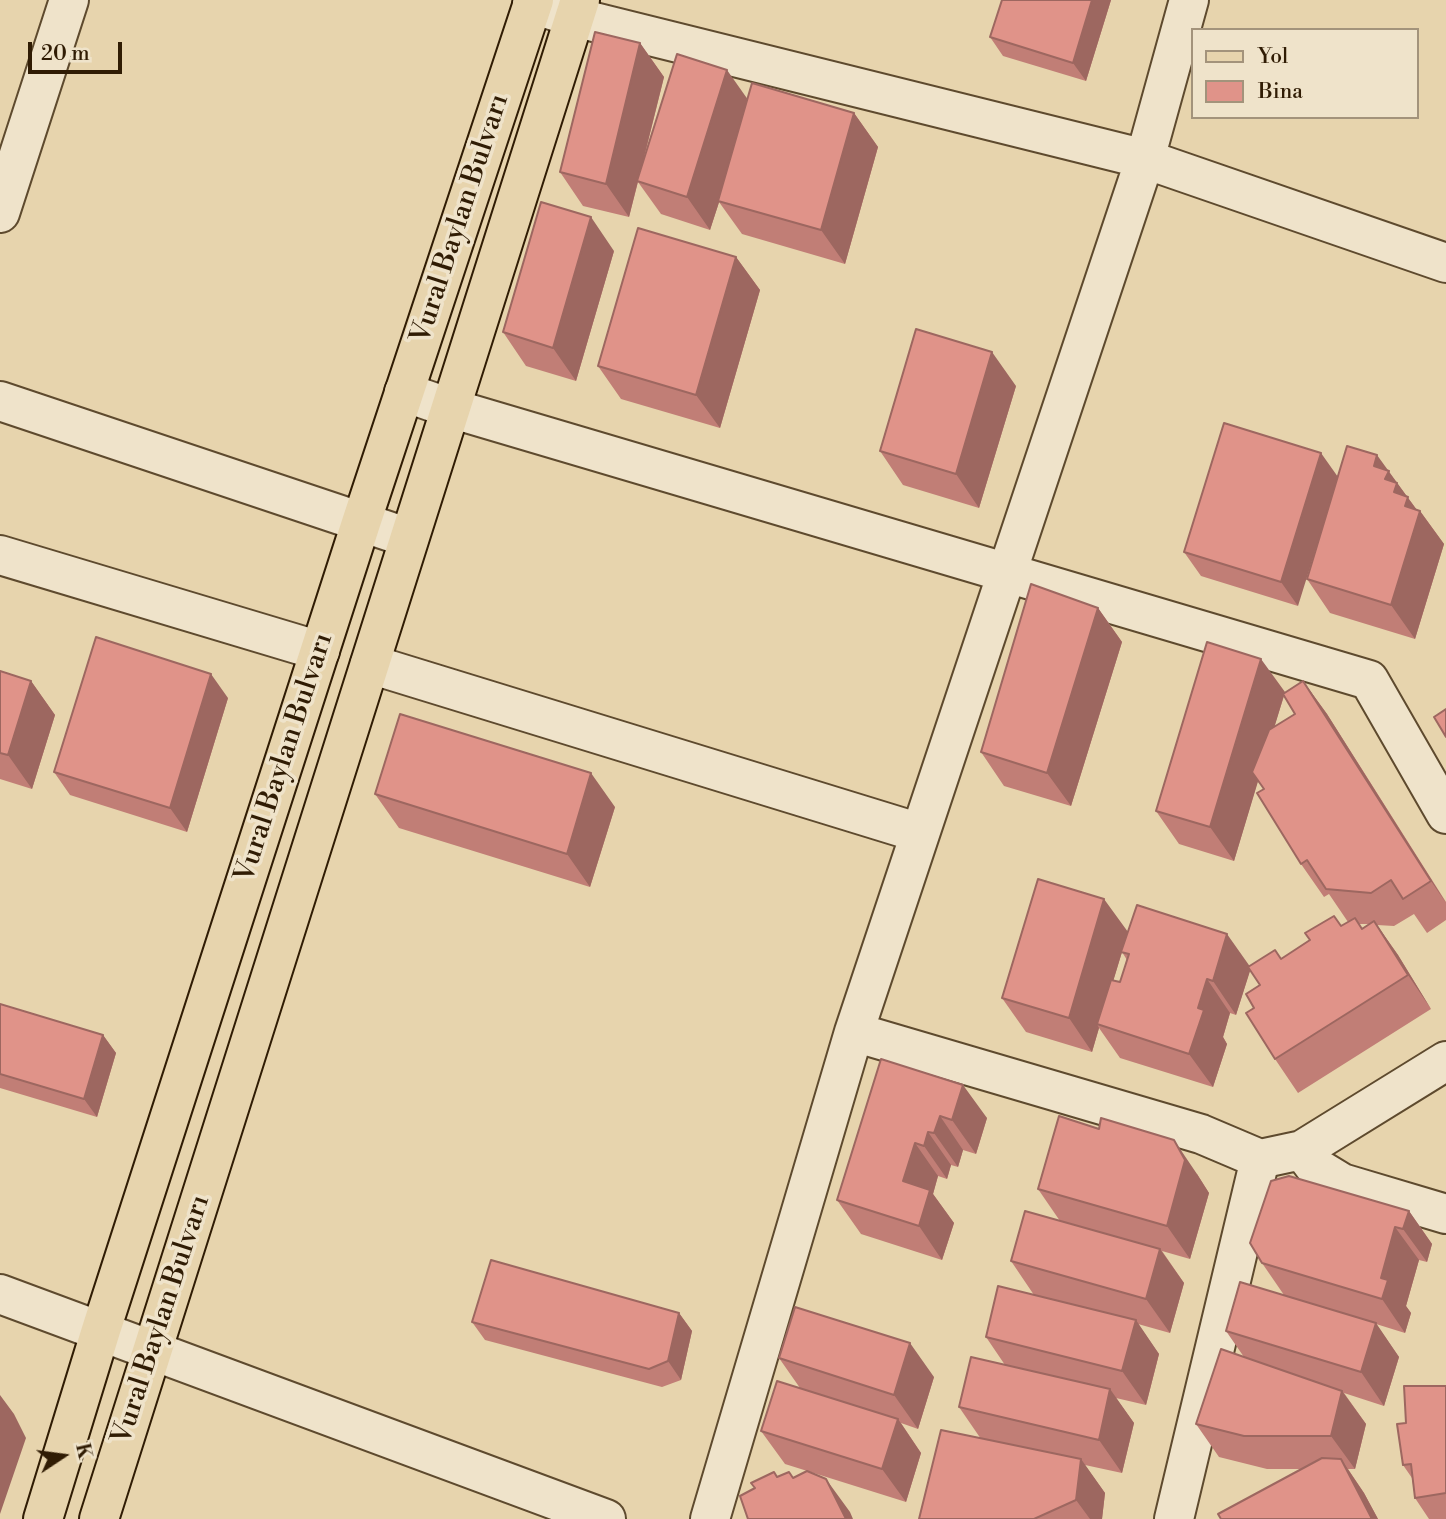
<!DOCTYPE html>
<meta charset="utf-8">
<style>
body{margin:0}
#map{position:relative;width:1446px;height:1519px;overflow:hidden;background:#e7d4ad;font-family:"Libre Bodoni",serif}
canvas{display:block}
.legend{position:absolute;left:1191px;top:28px;width:228px;height:91px;box-sizing:border-box;background:#efe3ca;border:2px solid #a3937b;margin:0;padding:9px 12px;list-style:none;font-size:21px;color:#301c04}
.legend li{display:flex;align-items:center;gap:14px;height:35px}
.legend b{width:35px;border:2px solid #a3937b}
.north{position:absolute;left:28px;top:1421px;width:70px;height:70px;-webkit-text-stroke:5px #efe3ca;paint-order:stroke;rotate:77deg;font-size:19px;font-weight:700;line-height:28px;text-align:center;color:#301c04}
.north::after{content:'';display:block;margin:auto;width:24px;height:32px;background:#301c04;clip-path:polygon(50% 0,100% 100%,50% 72%,0 100%)}
.scale{position:absolute;left:28px;top:42px;width:94px;height:32px;box-sizing:border-box;border:4px solid #301c04;border-top:0;padding-left:9px;font-size:21px;line-height:24px;white-space:nowrap;color:#301c04;-webkit-text-stroke:5px #efe3ca;paint-order:stroke}
</style>
<div id="map">
<canvas width="1446" height="1519"></canvas>
<ul class="legend">
<li><b style="height:9px;background:#e7d4ad"></b>Yol</li>
<li><b style="height:19px;background:#e09389"></b>Bina</li>
</ul>
<div class="north">K</div>
<div class="scale">20 m</div>
</div>
<script>
const c = document.querySelector('canvas').getContext('2d');
c.lineJoin = 'round';
function stroke(path, color, width, dash) { c.strokeStyle = color; c.lineWidth = width; c.lineCap = dash ? 'butt' : 'round'; c.setLineDash(dash || []); c.stroke(path); }
function paint(path, color) { c.fillStyle = color; c.fill(path, 'evenodd'); }
function write(font, color, halo, rows, align = 'center') {
  c.font = font + ' "Libre Bodoni",serif'; c.lineWidth = 7; c.setLineDash([]); c.textBaseline = 'middle'; c.strokeStyle = halo; c.fillStyle = color; for (const [text, x, y, turn = 0] of rows) {
    c.save(); c.translate(x, y); c.rotate((+turn || 0) * Math.PI / 180); c.textAlign = isNaN(turn) ? turn : align; if (halo) c.strokeText(text, 0, 0); c.fillText(text, 0, 0); c.restore();
  }
}
const minor = new Path2D(`
 M532,4l42,13 571,142 301,104
 M0,213l69,-213
 M404,392l46,16 919,272 77,134
 M0,401l409,137
 M0,555l320,96
 M370,664l550,169
 M854,1032l347,102 59,25 -86,360
 M1302,1150l12,16 28,17 104,31
 M1260,1159l42,-9 144,-89
 M0,1294l606,225
 M710,1519l144,-487 291,-873 44,-159`);
const major = new Path2D(`
 M43,1519l58,-189 260,-807 173,-523
 M99,1519l481,-1519`);
stroke(minor, '#5e4a2e', 42);
stroke(major, '#301c04', 42);
stroke(minor, '#efe3ca', 38);
stroke(major, '#e7d4ad', 38);
paint(new Path2D(`
 M1002,0h109l-25,81 -83,-25 -13,-19z
 M640,43l24,34 -21,85 105,-63 106,14 24,34 -33,117 -103,-30 -23,-32 -9,28 -49,-16 -23,-32 -9,35 -46,-11 -23,-34z
 M614,251l-38,130 -50,-15 -23,-34z
 M736,257l24,33 -40,138 -99,-29 -23,-33z
 M1016,386l-37,122 -76,-23 -23,-34z
 M1224,423l74,183 -97,-30 -17,-24z
 M1388,471l29,39 3,1 24,33 -29,95 -85,-26 -23,-34z
 M1098,608l24,34 -51,164 -67,-20 -23,-34z
 M0,671l31,10 24,34 -23,74 -32,-10z
 M1303,681l24,33 119,188v18l-19,13 -13,-19 -20,12 -17,-1 21,30 33,54 -133,84 -23,-34 -21,-51 6,-23 -10,-15 -14,45 -6,-2 -7,24 4,7 -14,43 -93,-29 -21,-30 -7,24 -66,-20 -24,-34 126,-66 121,34 32,-7 29,-19 24,-24 7,10 7,-4 -19,-28 -5,3 -23,-33 -37,-75 -6,-9 -24,81 -55,-17 -23,-33 129,-119 -1,1zM1284,696l11,18 -21,13zM1359,924h10l-7,4zM1122,952l5,8 -7,22 -7,-1z
 M228,698l-41,134 -117,-37 -16,-23z
 M375,794l240,13 -25,80 -191,-59z
 M0,1004l103,31 13,18 -19,64 -97,-29z
 M881,1059l106,59 -11,36 -13,-4 -5,17 -7,-2 -4,14 -9,-3 -5,18 21,29 -12,37 -81,-26 -24,-34z
 M1197,1174l12,19 -19,66 -28,-8 22,32 -14,50 -32,-9 21,30 -13,51 -30,-7 18,25 -12,50 -37,-8 20,28 -3,26h-183l62,-80 -22,-32 46,-42 -19,-28 48,-42 -23,-34 49,-40 -22,-32z
 M1409,1211l23,33 -5,18 -8,-2 -13,46 5,7 -6,20 -29,-9 23,33 -15,49 -40,-13 22,31 -11,45h-7l16,24 14,26h-157l81,-50h-35l-48,-12 -23,-33 48,-67 -18,-26 58,-36 -22,-32z
 M679,1313l13,18 -11,49 -19,7 -177,-47 -13,-18z
 M779,1358l155,19 -16,52 -17,-6 20,30 -15,49 -121,-38 -24,-33 39,-43z
 M1446,1386v133h-17l-14,-21 -3,-20 -9,-13 3,-42z`), '#c17e76');
paint(new Path2D(`
 M1092,0h19l-25,81 -13,-18z
 M640,43l24,34 -35,140 -23,-33z
 M727,70l24,34 -41,126 -23,-33z
 M854,113l24,34 -33,117 -24,-34z
 M591,217l23,34 -38,130 -23,-33z
 M736,257l24,33 -40,138 -24,-33z
 M992,352l24,34 -37,122 -23,-34z
 M1321,453l17,24 -40,129 -17,-24z
 M1377,455l42,58 1,-2 24,33 -29,95 -24,-34 -17,-139z
 M1098,608l24,34 -51,164 -24,-33z
 M1261,659l24,33 -51,169 -24,-34z
 M211,674l17,24 -41,134 -17,-24z
 M31,681l24,34 -23,74 -24,-34z
 M1303,681l24,33 119,189 -15,-22z
 M591,773l24,34 -25,80 -23,-33z
 M1104,899l24,33 -28,93 -3,-1 2,4 -7,24 -23,-34z
 M1374,921l24,34 33,54 -23,-34z
 M1227,934l24,34 -15,47 -23,-34z
 M1207,979l23,34 -7,24 4,7 -14,43 -24,-33 9,-46z
 M103,1035l13,18 -19,64 -13,-18z
 M963,1085l24,33 -11,36 -24,-34z
 M940,1116l23,34 -5,17 -24,-34z
 M928,1132l23,33 -4,14 -23,-33z
 M1174,1140l23,34 12,19 -19,66 -23,-33z
 M915,1143l23,33 -5,18 21,29 -12,37 -23,-34 -16,-45z
 M1409,1211l23,33 -5,18 -24,-33z
 M1395,1227l24,33 -13,46 5,7 -6,20 -23,-34 -1,-21z
 M1160,1249l24,34 -14,50 -24,-34z
 M679,1313l13,18 -11,49 -13,-19z
 M1136,1320l23,34 -13,51 -24,-34z
 M1376,1323l23,34 -15,49 -23,-34z
 M910,1343l24,34 -16,52 -24,-34z
 M1110,1389l24,34 -12,50 -23,-33z
 M1342,1391l24,33 -11,45 -24,-33z
 M0,1395l14,19 12,24 -26,76z
 M898,1419l23,34 -15,49 -24,-33z
 M1081,1459l24,34 -3,26h-12l-14,-19z
 M1341,1459l23,34 14,26h-6z
 M826,1479l24,33 3,7h-7z`), '#9d6760');
const building = new Path2D(`
 M1002,0h90l-19,63 -83,-26z
 M595,32l45,11 -34,141 -46,-12z
 M677,54l50,16 -40,127 -50,-16z
 M752,83l102,30 -33,117 -103,-29z
 M541,202l50,15 -38,131 -50,-16z
 M638,228l98,29 -40,138 -98,-29z
 M916,329l76,23 -36,122 -76,-23z
 M1224,423l97,30 -40,129 -97,-30z
 M1347,446l30,9 -3,11 15,5 -4,8 12,4 -3,9 14,5 -3,9 15,5 -29,94 -84,-26z
 M1031,584l67,24 -51,165 -66,-21z
 M96,637l115,37 -41,134 -116,-36z
 M1207,642l54,17 -51,168 -54,-16z
 M0,671l31,10 -23,74 -8,-2z
 M1303,681l128,200 -28,18 -12,-19 -20,13 -45,-4 -19,-29 -6,4 -44,-71 7,-4 -12,-17 17,-42 26,-16 -12,-20z
 M1446,709v28l-12,-20z
 M400,714l191,59 -24,81 -192,-60z
 M1038,879l66,20 -35,119 -67,-20z
 M1137,905l90,29 -14,47 -6,-2 -9,29 6,2 -15,44 -92,-30 14,-44 9,2 9,-28 -8,-2z
 M1334,916l7,10 14,-8 7,11 12,-8 34,54 -133,84 -29,-46 8,-5 -8,-14 14,-9 -12,-18 27,-17 6,9 29,-19 -5,-7z
 M0,1004l103,31 -19,64 -84,-25z
 M881,1059l82,26 -11,35 -12,-4 -6,17 -6,-1 -4,14 -9,-3 -12,38 27,9 -11,36 -82,-26z
 M1059,1116l40,13 2,-11 73,22 11,20 -18,66 -129,-37z
 M1289,1176l120,35 -6,18 -8,-2 -14,51 7,2 -6,19 -120,-36 -12,-20 21,-62z
 M1025,1211l135,38 -14,50 -135,-38z
 M491,1260l188,53 -11,48 -19,8 -177,-47z
 M1240,1282l136,41 -15,49 -135,-41z
 M998,1286l138,34 -14,51 -136,-34z
 M795,1307l115,36 -16,52 -115,-37z
 M1221,1349l121,42 -11,45h-87l-48,-12z
 M971,1357l139,32 -11,51 -140,-33z
 M777,1381l121,38 -16,50 -121,-38z
 M1404,1386h42v107l-31,5 -4,-34 -8,1 -6,-41 9,-1z
 M941,1430l140,29 -5,41 -42,19h-115z
 M1322,1458l19,1 31,60h-151l-3,-5z
 M807,1471l19,8 20,40h-98l-8,-23 15,-8 -4,-5 23,-11 3,5 12,-5 4,6z`);
paint(building, '#e09389');
stroke(building, '#9d6760', 2);
write('28px', '#301c04', '#efe3ca', [
 ["Vural Baylan Bulvarı",461,219,-72],
 ["Vural Baylan Bulvarı",285,758,-72],
 ["Vural Baylan Bulvarı",162,1320,-72]
]);
</script>
